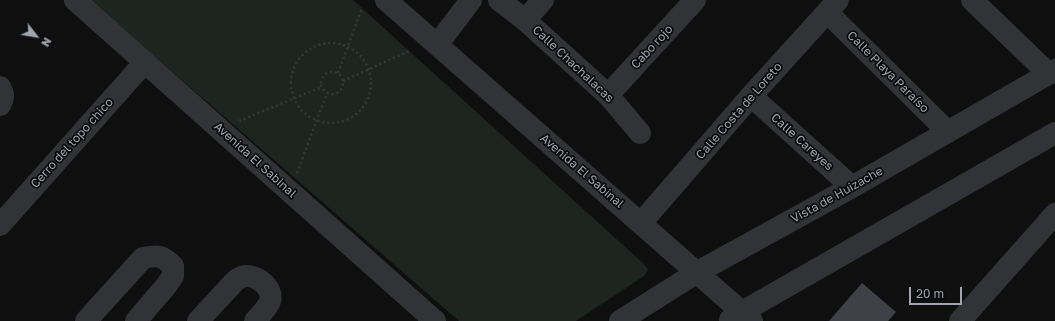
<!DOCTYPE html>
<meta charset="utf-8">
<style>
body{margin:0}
#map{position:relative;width:1055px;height:321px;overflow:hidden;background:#0f0f10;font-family:"Golos Text",sans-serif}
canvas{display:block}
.north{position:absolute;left:16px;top:16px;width:40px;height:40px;-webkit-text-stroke:3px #0a0a0b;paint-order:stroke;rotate:121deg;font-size:11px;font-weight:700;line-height:16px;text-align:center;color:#a1a5b0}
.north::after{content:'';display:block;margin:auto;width:14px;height:18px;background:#a1a5b0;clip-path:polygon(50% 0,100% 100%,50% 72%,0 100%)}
.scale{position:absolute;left:909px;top:287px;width:53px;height:18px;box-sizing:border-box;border:2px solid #a1a5b0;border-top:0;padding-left:5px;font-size:12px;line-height:14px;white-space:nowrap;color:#a1a5b0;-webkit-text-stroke:3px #0a0a0b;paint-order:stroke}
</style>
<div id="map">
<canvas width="1055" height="321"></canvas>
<div class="north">N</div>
<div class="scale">20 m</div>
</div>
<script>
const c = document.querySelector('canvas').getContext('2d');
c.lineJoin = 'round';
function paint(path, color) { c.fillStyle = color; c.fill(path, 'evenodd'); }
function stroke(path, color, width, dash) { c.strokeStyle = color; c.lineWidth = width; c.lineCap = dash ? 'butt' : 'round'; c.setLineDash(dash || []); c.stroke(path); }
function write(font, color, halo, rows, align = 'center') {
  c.font = font + ' "Golos Text",sans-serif'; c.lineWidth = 3.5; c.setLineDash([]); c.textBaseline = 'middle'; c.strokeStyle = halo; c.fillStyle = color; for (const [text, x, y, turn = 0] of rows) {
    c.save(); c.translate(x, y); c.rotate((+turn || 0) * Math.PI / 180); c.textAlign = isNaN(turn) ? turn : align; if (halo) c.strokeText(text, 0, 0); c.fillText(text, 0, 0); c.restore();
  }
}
paint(new Path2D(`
 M90,0h263l292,265 3,5 -4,6 -68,45h-117z`), '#1e241f');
paint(new Path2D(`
 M862,283l34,29 -8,9h-59z`), '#404146');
stroke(new Path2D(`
 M291 83a40 40 0 1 1 80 0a40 40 0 1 1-80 0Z
 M321 83a11 11 0 1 1 22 0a11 11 0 1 1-22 0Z
 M338,73l24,-65
 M343,81l66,-30
 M239,121l83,-34
 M297,173l30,-80`), '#36373c', 2.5, [2, 3]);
stroke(new Path2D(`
 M75,0l360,321
 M386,0l366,321
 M499,0l26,20 83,75 32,38
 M972,0l77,74
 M827,12l121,120
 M525,20l18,-20
 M437,45l34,-45
 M0,87c4,7 4,11 0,18
 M608,95l87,-95
 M751,96l101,91
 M641,223l110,-127 87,-96
 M0,225l145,-163
 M730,320l12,-8 313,-179
 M86,321l57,-63c14,-3 19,-3 30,8v10l-7,10 -30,35
 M198,321l38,-41c3,-1 6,-4 9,-4 12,-1 29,12 25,25 -3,8 -10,14 -15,20
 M620,321l76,-48 156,-86 203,-117
 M960,321l95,-107`), '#323337', 22);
write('12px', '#a1a5b0', '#0a0a0b', [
 ["Cabo rojo",652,47,-47],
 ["Calle Chachalacas",573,64,43],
 ["Calle Playa Paraíso",888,72,45],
 ["Calle Costa de Loreto",739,111,-49],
 ["Calle Careyes",802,142,42],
 ["Cerro del topo chico",72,143,-48],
 ["Avenida El Sabinal",255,160,42],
 ["Avenida El Sabinal",582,171,41],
 ["Vista de Huizache",837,195,-29]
]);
</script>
